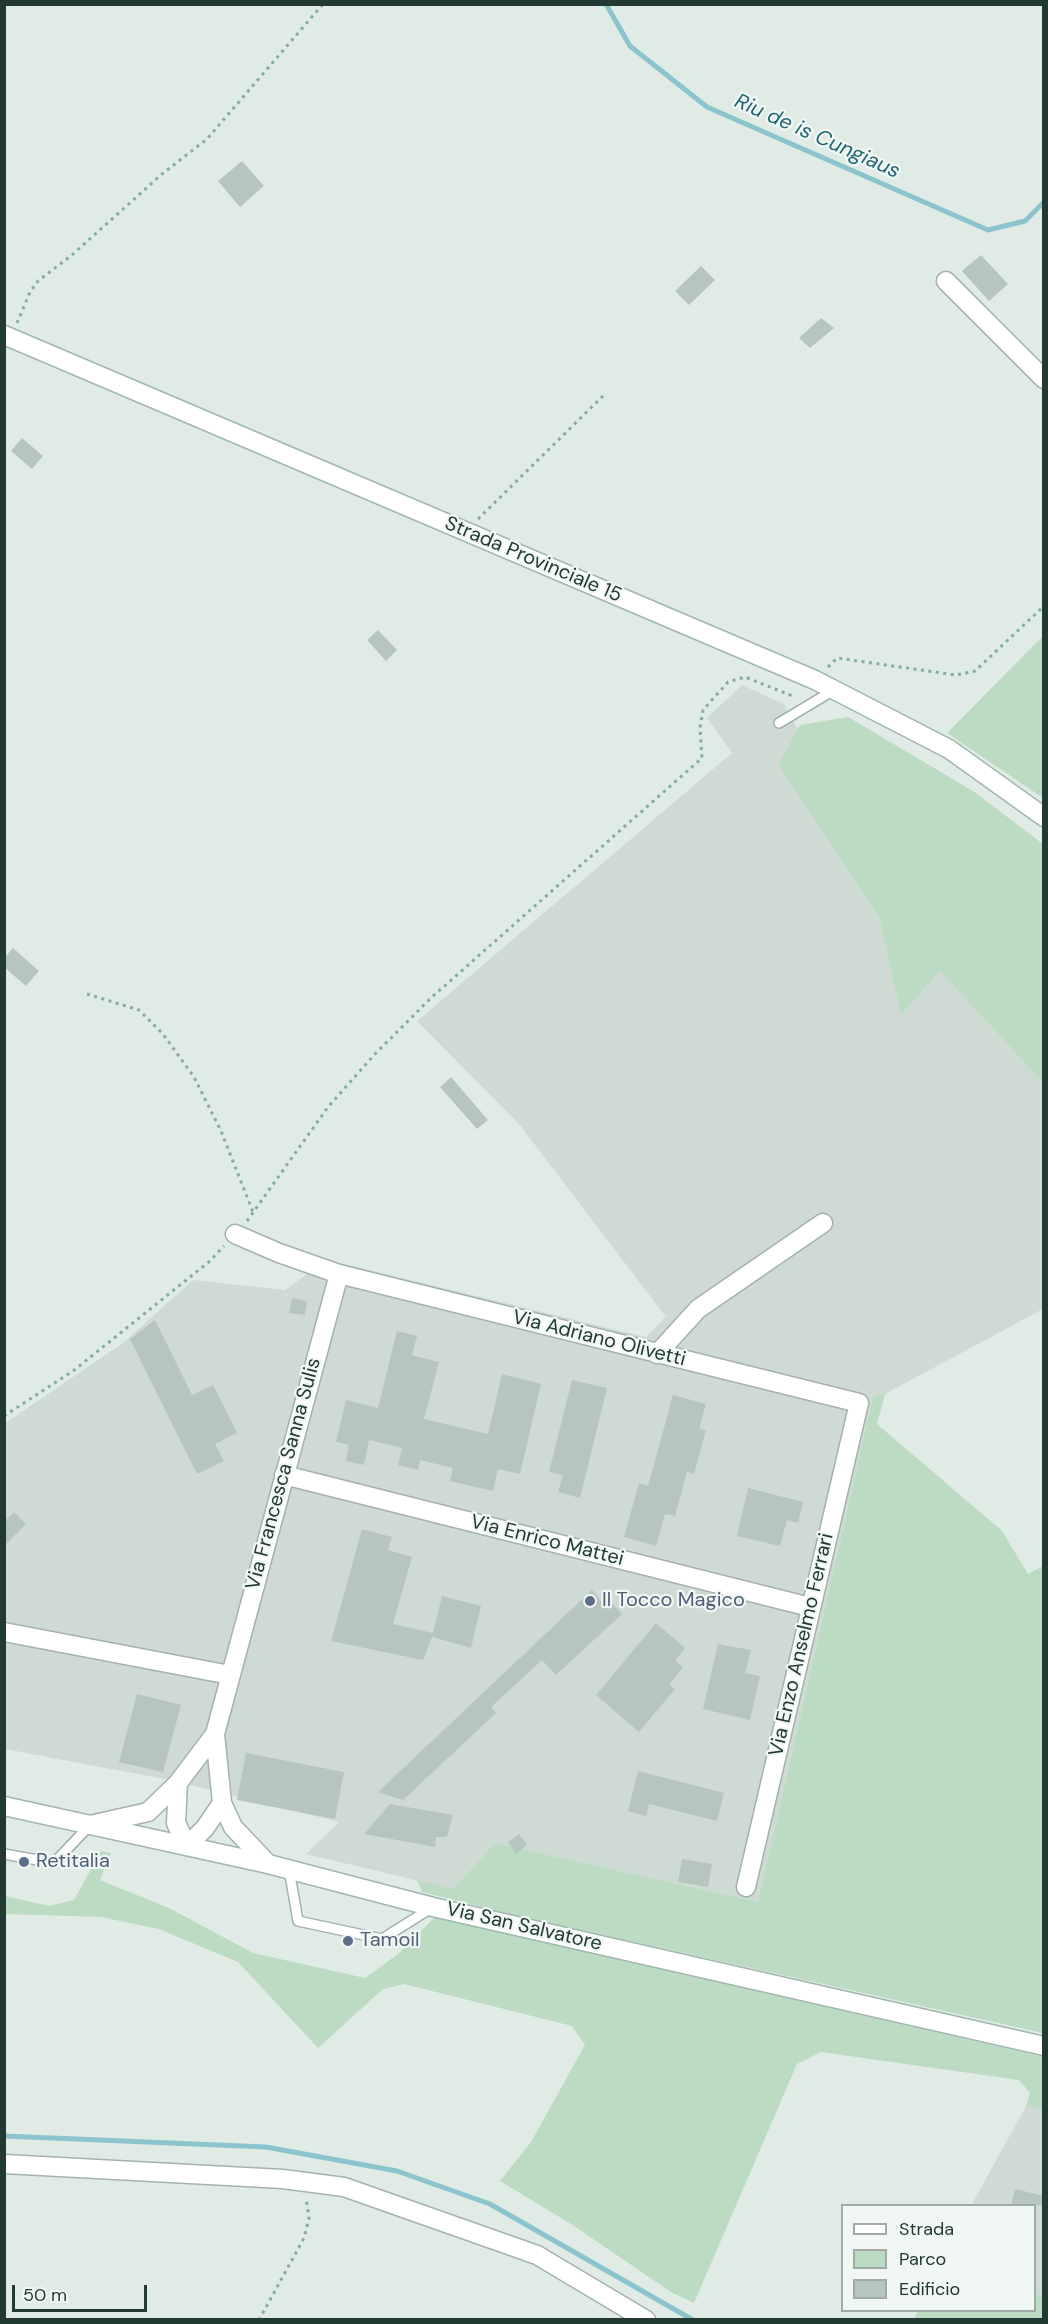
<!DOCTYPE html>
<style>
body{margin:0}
#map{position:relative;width:1048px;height:2324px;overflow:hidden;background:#e1ebe6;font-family:"DM Sans",sans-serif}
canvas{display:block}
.frame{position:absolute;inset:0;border:6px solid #223a33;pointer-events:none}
.legend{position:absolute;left:841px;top:2204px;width:195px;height:108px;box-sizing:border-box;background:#f1f7f4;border:2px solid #9eaba7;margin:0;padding:8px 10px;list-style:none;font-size:18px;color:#223a33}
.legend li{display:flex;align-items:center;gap:12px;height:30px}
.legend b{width:30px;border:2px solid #9eaba7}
.scale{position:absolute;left:12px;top:2285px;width:135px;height:27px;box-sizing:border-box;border:3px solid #223a33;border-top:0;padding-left:8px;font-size:18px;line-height:21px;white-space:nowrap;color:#223a33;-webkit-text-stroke:4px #f1f7f4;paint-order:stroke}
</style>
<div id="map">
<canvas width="1048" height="2324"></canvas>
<div class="frame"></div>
<ul class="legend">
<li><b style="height:8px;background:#fff"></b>Strada</li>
<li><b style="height:16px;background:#bbdbc3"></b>Parco</li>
<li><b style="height:16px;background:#b7c5bf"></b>Edificio</li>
</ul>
<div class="scale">50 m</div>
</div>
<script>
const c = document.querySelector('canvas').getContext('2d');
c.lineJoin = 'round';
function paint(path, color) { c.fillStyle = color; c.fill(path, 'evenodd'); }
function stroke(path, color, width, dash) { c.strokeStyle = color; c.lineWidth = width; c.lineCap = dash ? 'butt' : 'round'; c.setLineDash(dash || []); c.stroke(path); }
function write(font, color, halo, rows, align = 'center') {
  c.font = font + ' "DM Sans",sans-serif'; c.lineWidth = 4.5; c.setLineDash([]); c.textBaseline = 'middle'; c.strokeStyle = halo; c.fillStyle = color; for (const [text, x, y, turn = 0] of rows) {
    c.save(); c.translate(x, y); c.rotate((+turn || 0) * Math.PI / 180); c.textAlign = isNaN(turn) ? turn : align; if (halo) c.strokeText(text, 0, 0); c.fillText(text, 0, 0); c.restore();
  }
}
paint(new Path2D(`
 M742,685l42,19 14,26 -20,35 101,152 22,98 39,-44 103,112v226l-158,85 -12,3 -115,505 -263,-59 -42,46 -147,-35 33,-32 -169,-42 -165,-31 -1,-325 119,-81 70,-63 92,10 42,-30 319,77 20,-20 -147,-193 -102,-103 315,-268 -25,-35z
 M1026,2106l17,3v187l-8,-2 -1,-88h-63z`), '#cfdad5');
paint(new Path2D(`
 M1043,636v162l-96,-65z
 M848,717l125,74 70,53v239l-103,-112 -39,44 -22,-98 -101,-152 22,-40z
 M885,1394l-8,30 125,107 26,43 13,-7 2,1v465l-525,-117 -96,-24 -5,-12 36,9 42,-46 263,59 115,-505z
 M101,1851l10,2 -11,27 71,29 82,44 112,25 33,-24 37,-37 608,140v52l-17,-3 4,-13 -11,-13 -198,-28 -24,12 -103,239 -23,-11 -100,-68 -71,-43 31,-39 54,-97 -13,-19 -168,-42 -21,5 -65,59 -80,-86 -79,-33 -58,-12 -96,-3v-18l44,10 25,-6z
 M1035,2294l8,2v23h-129l4,-8 116,-1z`), '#bbdbc3');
stroke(new Path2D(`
 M606,4l24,42 77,61 281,123 37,-9 19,-19
 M4,2136l262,11 131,24 93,33 203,116`), '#8cc4cd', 5);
paint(new Path2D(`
 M242,161l22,25 -24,21 -22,-26z
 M981,255l27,29 -19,17 -27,-30z
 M701,266l14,14 -26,25 -14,-14z
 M821,318l13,10 -24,20 -11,-10z
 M22,438l21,18 -11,13 -21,-18z
 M378,630l19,20 -11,11 -19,-21z
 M13,948l26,23 -13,15 -22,-19v-9z
 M451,1077l37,43 -11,9 -37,-42z
 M292,1298l15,3 -2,14 -16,-2z
 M155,1320l37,75 21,-10 24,48 -22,11 9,17 -27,13 -67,-135z
 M397,1331l20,5 -5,19 27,7 -15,57 64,15 14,-60 39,10 -21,90 -22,-5 -5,22 -43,-10 3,-13 -33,-8 -2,10 -20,-5 4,-17 -33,-8 -5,25 -18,-4 3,-16 -13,-3 10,-42 32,8z
 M572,1380l35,8 -27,110 -22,-6 5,-17 -14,-3z
 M673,1395l33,9 -7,25 7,1 -12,44 -7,-2 -12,44 -10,-2 -9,32 -32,-9 15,-54 9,3z
 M748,1488l55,14 -5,21 -11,-3 -7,26 -43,-10z
 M14,1512l12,12 -22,22v-24z
 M362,1529l30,8 -4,13 24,7 -19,67 40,9 9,-37 39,10 -10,42 -39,-11 -9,23 -92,-19z
 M592,1590l11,13 5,-4 14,15 -66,61 -14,-15 -51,47 5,6 -93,87 -25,-8z
 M656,1623l29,25 -10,13 8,6 -14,18 6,4 -36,43 -43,-37z
 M718,1644l33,6 -6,23 15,3 -10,44 -47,-11z
 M137,1694l44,11 -18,67 -44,-10z
 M246,1753l98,19 -9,47 -98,-19z
 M638,1771l86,22 -7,28 -68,-17 -3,12 -18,-5z
 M390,1804l63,11 -6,22h-11l-1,10 -71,-13z
 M519,1834l8,11 -11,9 -8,-12z
 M682,1859l30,5 -4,23 -30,-5z
 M1015,2189l29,7v9h-33z`), '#b7c5bf');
const lane = new Path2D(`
 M779,723l55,-33
 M4,1854l50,9 36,-38
 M289,1869l9,52 84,18 51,-32`);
const street = new Path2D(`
 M946,281l98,98
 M235,1234l44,19 60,21 520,129 -113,484
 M657,1354l41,-45 125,-86
 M284,1475l526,132
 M4,1632l226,43
 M178,1783l-2,40 11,23 18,-18 17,-25
 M90,1825l58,-13 30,-29 37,-49
 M268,1864l-35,-37 -11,-24 -7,-69 124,-460
 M4,2164l279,15 61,8 193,68 109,65`);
const secondary = new Path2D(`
 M4,335l811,345 134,69 95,68
 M4,1806l264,58 165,43 611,139`);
stroke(lane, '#a4b2ad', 12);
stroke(street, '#a4b2ad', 21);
stroke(secondary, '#a0b6ae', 21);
stroke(new Path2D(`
 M17,323l13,-31 8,-11 34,-26 90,-81 45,-35 116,-135
 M478,519l128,-126
 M828,667l9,-9 119,17 19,-4 69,-65
 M87,994l52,16 24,24 31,43 27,54 32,81
 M247,1221l81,-114 47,-53 57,-57 270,-239 -2,-30 3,-18 25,-28 17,-5 50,20
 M4,1416l69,-45 137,-110 14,-15
 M259,2320l45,-82 5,-20 -3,-20`), '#83ad9f', 3, [3, 4.5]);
stroke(lane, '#fff', 9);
stroke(street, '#fff', 18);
stroke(secondary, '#fff', 18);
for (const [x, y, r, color] of [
 [590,1601,6,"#5c6f8a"],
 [24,1862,6,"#5c6f8a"],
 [348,1941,6,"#5c6f8a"]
]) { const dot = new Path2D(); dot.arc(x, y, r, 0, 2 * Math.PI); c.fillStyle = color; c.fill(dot); stroke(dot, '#f1f7f4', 2); }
write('20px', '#223a33', '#f1f7f4', [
 ["Strada Provinciale 15",533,560,23],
 ["Via Adriano Olivetti",599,1339,14],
 ["Via Francesca Sanna Sulis",284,1474,-75],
 ["Via Enrico Mattei",547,1541,14],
 ["Via Enzo Anselmo Ferrari",802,1645,-77],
 ["Via San Salvatore",524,1927,13]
]);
write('20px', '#4e5e75', '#f1f7f4', [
 ["Il Tocco Magico",602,1601],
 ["Retitalia",36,1862],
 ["Tamoil",360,1941]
], 'left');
write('italic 21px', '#206673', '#f1f7f4', [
 ["Riu de is Cungiaus",817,137,24]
]);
</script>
